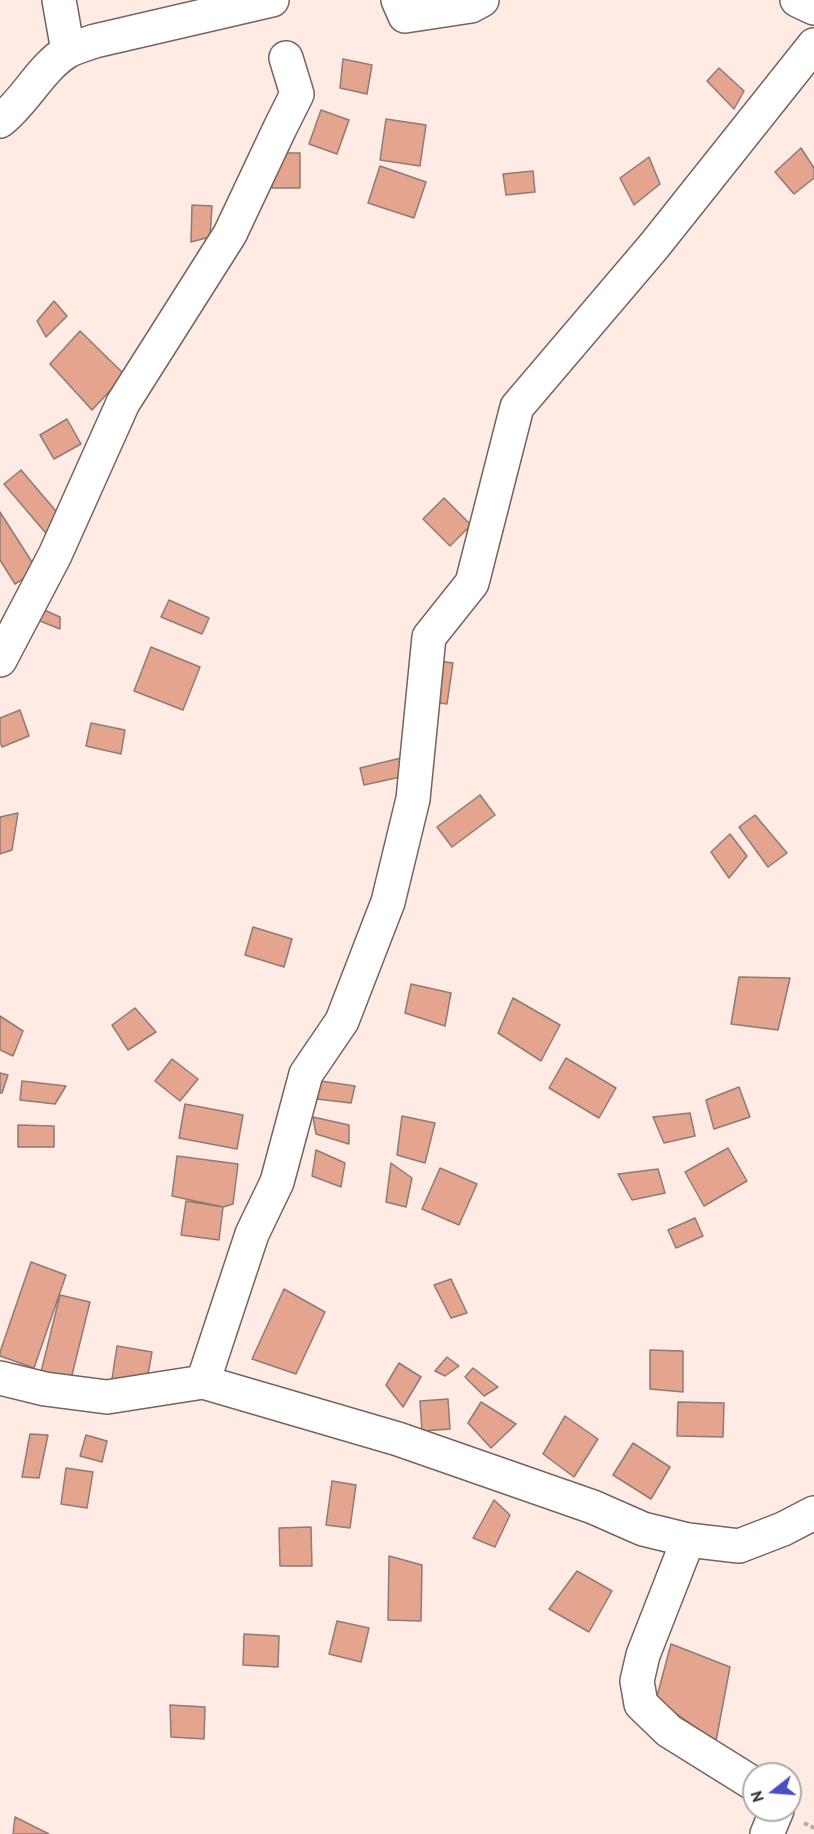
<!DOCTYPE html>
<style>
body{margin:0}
#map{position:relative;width:814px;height:1834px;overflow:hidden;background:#ffebe4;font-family:"PT Sans",sans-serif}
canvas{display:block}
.north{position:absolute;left:742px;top:1762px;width:60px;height:60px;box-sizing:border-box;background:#fff;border:2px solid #afabab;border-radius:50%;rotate:253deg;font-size:16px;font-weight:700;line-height:24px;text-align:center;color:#362e2c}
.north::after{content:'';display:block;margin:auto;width:21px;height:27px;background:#484fc4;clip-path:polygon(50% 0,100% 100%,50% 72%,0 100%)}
</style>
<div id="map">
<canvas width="814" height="1834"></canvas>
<div class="north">N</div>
</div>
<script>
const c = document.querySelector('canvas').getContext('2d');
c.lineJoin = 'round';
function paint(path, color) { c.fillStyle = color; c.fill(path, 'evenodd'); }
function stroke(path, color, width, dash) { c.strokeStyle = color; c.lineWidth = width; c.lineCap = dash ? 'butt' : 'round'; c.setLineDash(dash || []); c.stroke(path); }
const building = new Path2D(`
 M343,59l29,6 -5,29 -27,-6z
 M719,68l25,23 -10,18 -27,-28z
 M321,110l28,10 -12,34 -28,-10z
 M386,119l40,6 -6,41 -40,-6z
 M801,148l13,20v10l-20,16 -19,-22z
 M273,153h27v35h-28z
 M649,157l11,27 -26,21 -14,-27z
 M380,166l46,16 -12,36 -46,-15z
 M533,171l2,21 -29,3 -3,-21z
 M192,205l20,1 -2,31 -19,5z
 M54,301l13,15 -21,21 -9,-16z
 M80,331l45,44 -33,35 -42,-46z
 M67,419l14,25 -27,15 -14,-24z
 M21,470l40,47 -11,21 -46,-54z
 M444,498l27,27 -21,21 -27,-27z
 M0,512l37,58 -22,14 -15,-24z
 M169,600l40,18 -7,16 -41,-17z
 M40,608l20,9v12l-25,-10z
 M151,647l49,20 -17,43 -49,-19z
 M424,659l29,4 -6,41 -28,-4z
 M20,710l9,26 -27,11 -2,-5v-24z
 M91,723l34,7 -4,24 -35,-8z
 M401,758l4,18 -41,9 -4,-17z
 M480,795l15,20 -43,32 -15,-20z
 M18,813l-6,37 -12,4v-37z
 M755,815l32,38 -19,14 -29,-40z
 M730,834l17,22 -18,22 -18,-26z
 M253,927l39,12 -8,28 -39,-12z
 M739,977l51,1 -12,52 -47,-6z
 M411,984l40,9 -6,33 -40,-13z
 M513,998l47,27 -19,36 -43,-28z
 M135,1008l21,24 -28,18 -16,-25z
 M0,1016l23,15 -10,25 -13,-6z
 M566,1058l50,30 -17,30 -50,-30z
 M172,1059l26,20 -18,22 -25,-20z
 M0,1073l8,2 -6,18h-2z
 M307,1079l48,7 -4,17 -43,-5z
 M22,1081l44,5 -11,18 -35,-4z
 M739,1087l11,30 -36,12 -8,-29z
 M185,1104l58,11 -6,34 -58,-11z
 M690,1113l5,23 -31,7 -11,-26z
 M402,1116l33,7 -10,40 -28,-8z
 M313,1117l36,8v19l-33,-10z
 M18,1125l36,1v21h-36z
 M728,1148l19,33 -43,25 -19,-34z
 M316,1150l29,13 -4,24 -29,-11z
 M177,1156l61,8 -5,40 -10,3 -51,-11z
 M391,1163l21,15 -6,29 -20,-5z
 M440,1168l37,16 -18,41 -37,-16z
 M658,1169l7,24 -33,7 -14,-26z
 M186,1201l37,6 -4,33 -38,-5z
 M695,1218l8,18 -27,12 -8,-18z
 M31,1262l35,13 -32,93 -34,-12v-4z
 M451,1279l16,34 -16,5 -17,-33z
 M284,1289l41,23 -29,62 -44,-15z
 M60,1295l30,7 -19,77 -30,-7z
 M117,1346l35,6 -8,45 -34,-5z
 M650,1350l33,1v41l-33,-3z
 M447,1357l12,9 -14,10 -10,-5z
 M399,1363l22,14 -18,30 -17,-22z
 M473,1368l25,19 -14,9 -19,-19z
 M448,1399l2,30 -28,2 -2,-30z
 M481,1402l35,22 -25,24 -23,-25z
 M678,1402l46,1 -1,34 -46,-1z
 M565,1416l33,23 -24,38 -31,-23z
 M30,1434l18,1 -9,43 -17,-1z
 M86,1435l21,6 -5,21 -22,-6z
 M633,1443l37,24 -19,32 -38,-24z
 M66,1468l27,4 -6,36 -26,-4z
 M332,1481l24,4 -6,43 -24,-3z
 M494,1500l16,15 -15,32 -22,-9z
 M311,1527l1,39h-32l-1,-38z
 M389,1556l33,9 -1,56 -33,-1z
 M577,1571l35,20 -23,41 -40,-23z
 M337,1621l32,7 -8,34 -32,-8z
 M244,1634l35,2 -1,31 -35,-2z
 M671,1644l59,23 -14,74 -60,-41z
 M170,1705l35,2 -1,32 -33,-2z
 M15,1817l34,17h-36z`);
paint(building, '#e4a48d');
stroke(building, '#8d7b75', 1.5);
const minor = new Path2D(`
 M59,0l9,51
 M398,0l7,16 66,-10 11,-6
 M797,0l17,8
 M0,121c26,-20 40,-53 68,-70 8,-4 18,-7 27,-10l177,-41
 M0,660l55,-105 68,-152 107,-169 50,-106 17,-34 -11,-36
 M0,1378l45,11 62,8 96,-15 195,57 195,68 50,22 45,11 51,6 44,-17 31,-16
 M203,1382l49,-148 25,-52 29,-108 36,-53 46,-119 25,-103 16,-162 43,-54 45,-176 137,-161 160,-201
 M688,1540l-45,115 -6,26 4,23 28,27 85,53
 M767,1834l10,-24`);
stroke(minor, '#75645e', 36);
stroke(new Path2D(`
 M804,1823l10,5`), '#b9a9a4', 4, [4.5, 3]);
stroke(minor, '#fff', 33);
</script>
